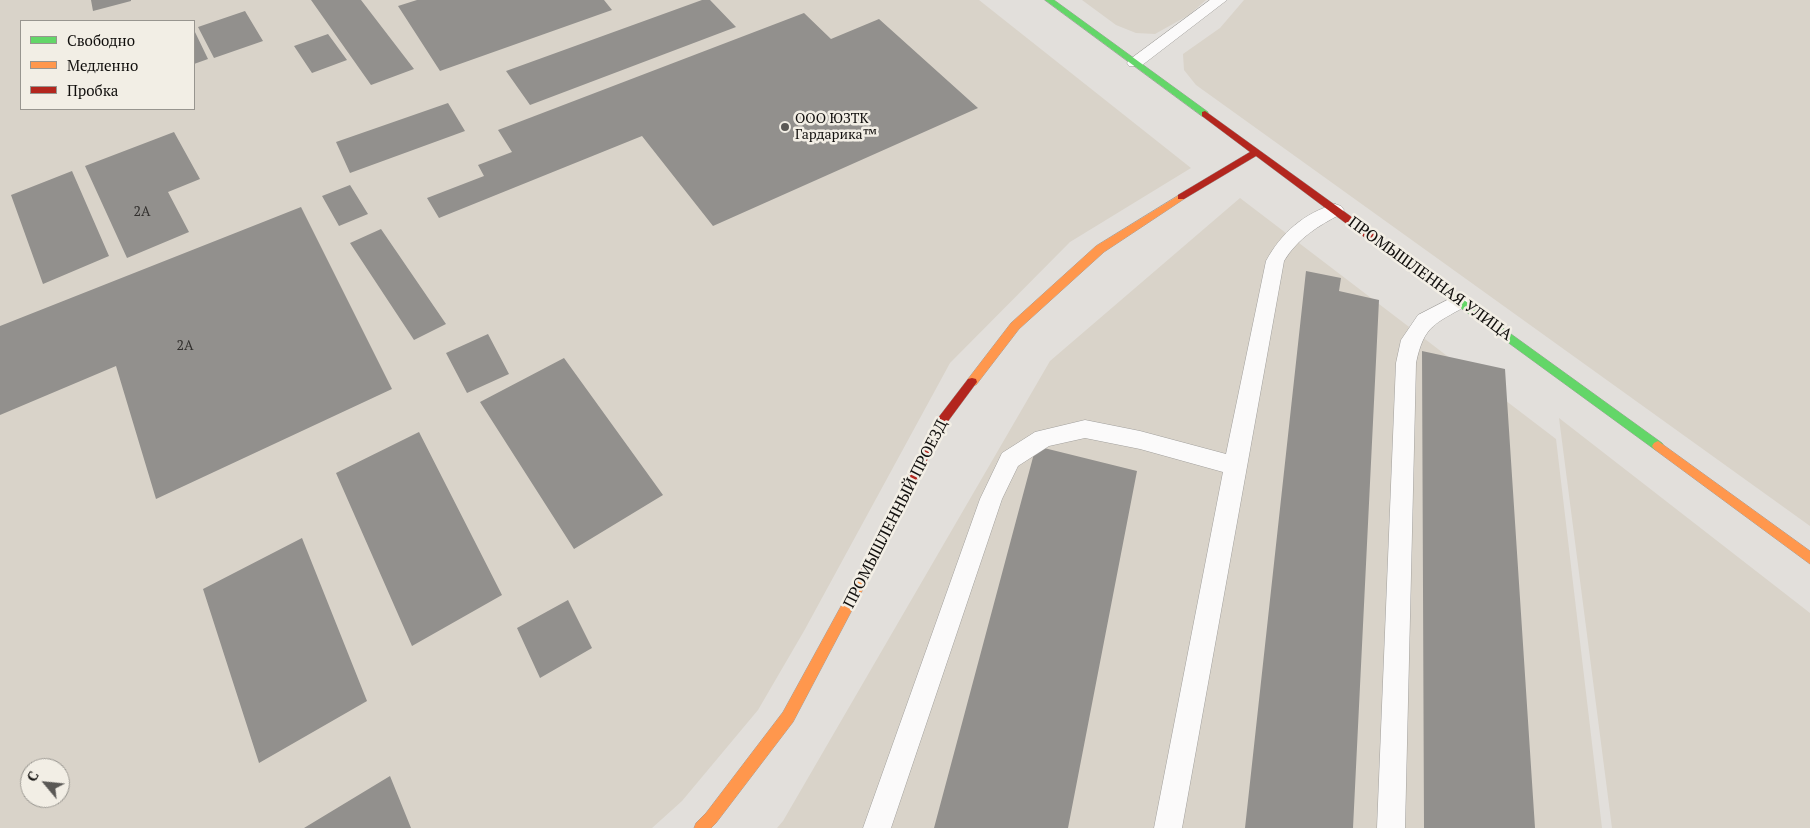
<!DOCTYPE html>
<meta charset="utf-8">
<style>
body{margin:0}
#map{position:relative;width:1810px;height:828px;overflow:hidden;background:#e2dfdb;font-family:"PT Serif",serif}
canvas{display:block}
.legend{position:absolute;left:20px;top:20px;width:175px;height:90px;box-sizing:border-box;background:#f2eee5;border:1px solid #98958f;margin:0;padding:6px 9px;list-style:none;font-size:15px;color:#110f0d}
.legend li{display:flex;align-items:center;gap:10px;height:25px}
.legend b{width:25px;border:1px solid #98958f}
.north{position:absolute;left:20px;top:758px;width:50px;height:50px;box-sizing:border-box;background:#f2eee5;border:1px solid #98958f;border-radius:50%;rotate:298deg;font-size:14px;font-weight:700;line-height:20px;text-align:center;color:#110f0d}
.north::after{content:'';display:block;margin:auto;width:18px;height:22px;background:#5a5855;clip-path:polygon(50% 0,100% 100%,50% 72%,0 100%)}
</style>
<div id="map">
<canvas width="1810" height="828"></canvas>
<ul class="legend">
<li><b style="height:6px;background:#63d668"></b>Свободно</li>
<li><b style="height:6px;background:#ff974d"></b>Медленно</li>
<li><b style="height:6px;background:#b3261e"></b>Пробка</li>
</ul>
<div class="north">С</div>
</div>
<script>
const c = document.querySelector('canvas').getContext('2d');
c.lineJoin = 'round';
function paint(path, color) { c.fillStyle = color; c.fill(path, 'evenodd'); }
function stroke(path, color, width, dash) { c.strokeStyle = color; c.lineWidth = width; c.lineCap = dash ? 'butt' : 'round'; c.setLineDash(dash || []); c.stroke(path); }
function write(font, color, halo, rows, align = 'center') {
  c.font = font + ' "PT Serif",serif'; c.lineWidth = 5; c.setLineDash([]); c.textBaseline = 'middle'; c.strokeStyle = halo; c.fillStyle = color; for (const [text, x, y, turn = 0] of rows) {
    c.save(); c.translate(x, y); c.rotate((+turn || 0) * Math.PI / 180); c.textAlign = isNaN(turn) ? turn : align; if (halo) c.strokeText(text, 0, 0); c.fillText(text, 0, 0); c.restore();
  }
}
paint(new Path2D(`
 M0,0h979l212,168 -121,74 -120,121 -146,268 -46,79 -76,91 -30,27h-652zM21,21h173v88h-173zM30,768h30v30h-30z
 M1082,0h124l-17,15 -34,19 -19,-1 -20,-8z
 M1244,0h566v526l-614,-441 -12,-15 -1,-16 37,-26z
 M1240,198l316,241 46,389h-825l6,-7 267,-460z
 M1559,418l251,195v215h-198z`), '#d9d3c9');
paint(new Path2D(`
 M91,0h40v1l-38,10z
 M311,0h50l53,69 -43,16z
 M417,0h187l8,10 -172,61 -42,-65z
 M702,0h8l26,27 -206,78 -24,-34z
 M245,11l18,30 -49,17 -16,-31z
 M804,13l27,26 48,-20 99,89 -265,118 -71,-90 -203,82 -12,-20 57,-22 -6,-11 34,-13 -14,-22z
 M194,30l14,29 -14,5z
 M328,34l19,26 -35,13 -18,-27z
 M448,103l17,28 -115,42 -14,-31z
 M174,132l26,47 -32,13 21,40 -62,26 -42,-92z
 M72,171l37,85 -66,28 -32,-89z
 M350,185l18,29 -29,12 -17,-30z
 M301,207l91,182 -236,110 -40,-133 -116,49v-89z
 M381,229l65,95 -32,16 -64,-97z
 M1306,271l35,7 -2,13 40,9 -26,528h-108z
 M488,334l21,40 -42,19 -21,-40z
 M1422,351l83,18 30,459h-111z
 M564,358l99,137 -89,54 -94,-147z
 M419,432l83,163 -90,51 -76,-173z
 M1036,446l101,25 -69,357h-134z
 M302,538l65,163 -108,62 -56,-174z
 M568,600l24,48 -52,30 -23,-50z
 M390,776l21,52h-107z`), '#92908d');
const lane = new Path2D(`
 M1210,0h17l-86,66h-12l-2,-3 2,-3z
 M1335,204l6,2 3,4 -3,4c-23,12 -43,24 -57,47l-102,567h-28l69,-356 -83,-23 -55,-11 -36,8 -31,20 -16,33 -111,329h-28l117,-329 22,-46 33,-21 50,-12 55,11 86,23 40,-193c15,-28 38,-48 69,-57z
 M1459,294l7,2 3,5 -3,5c-31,18 -42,19 -50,57l-11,465h-28l19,-465 5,-23 17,-25z`);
const fast = new Path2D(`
 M1045,0h9l154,112v4h-6z
 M1403,256l259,187 2,3 -2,3 -4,2 -4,-2 -255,-186 -1,-3z`);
const slow = new Path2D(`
 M1181,194l5,3 -2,2 -80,53 -85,77 -43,56h-8l-1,-3 1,-3 43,-56 85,-77z
 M1658,441l152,110v13l-156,-115 -2,-3 2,-3z
 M867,564l4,2 2,4 -2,4 -78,148 -77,101 -5,5h-17l2,-5 10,-10 77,-101 80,-146z`);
const jam = new Path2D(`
 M1205,111l202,146 1,3 -1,3h-8l-143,-107 -72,43h-6v-4l72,-43 -48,-36v-4z
 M972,378l4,1 1,3 -34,46 -72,146 -4,2 -4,-2 -2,-4 74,-148 33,-43z`);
stroke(lane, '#a2a09d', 1);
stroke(fast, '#a2a09d', 1);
stroke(slow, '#a2a09d', 1);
stroke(jam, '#a2a09d', 1);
paint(lane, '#fbfafa');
paint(fast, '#63d668');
paint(slow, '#ff974d');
paint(jam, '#b3261e');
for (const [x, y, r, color] of [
 [785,127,5,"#5a5855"]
]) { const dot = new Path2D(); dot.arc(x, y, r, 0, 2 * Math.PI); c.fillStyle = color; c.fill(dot); stroke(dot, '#f2eee5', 2); }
write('14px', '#110f0d', '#f2eee5', [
 ["ООО ЮЗТК",795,119],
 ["Гардарика™",795,135]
], 'left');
write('14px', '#312f2d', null, [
 ["2А",142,212],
 ["2А",185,346]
]);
write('16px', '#110f0d', '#f2eee5', [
 ["ПРОМЫШЛЕННАЯ УЛИЦА",1430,279,36],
 ["ПРОМЫШЛЕННЫЙ ПРОЕЗД",896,514,-63]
]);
</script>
